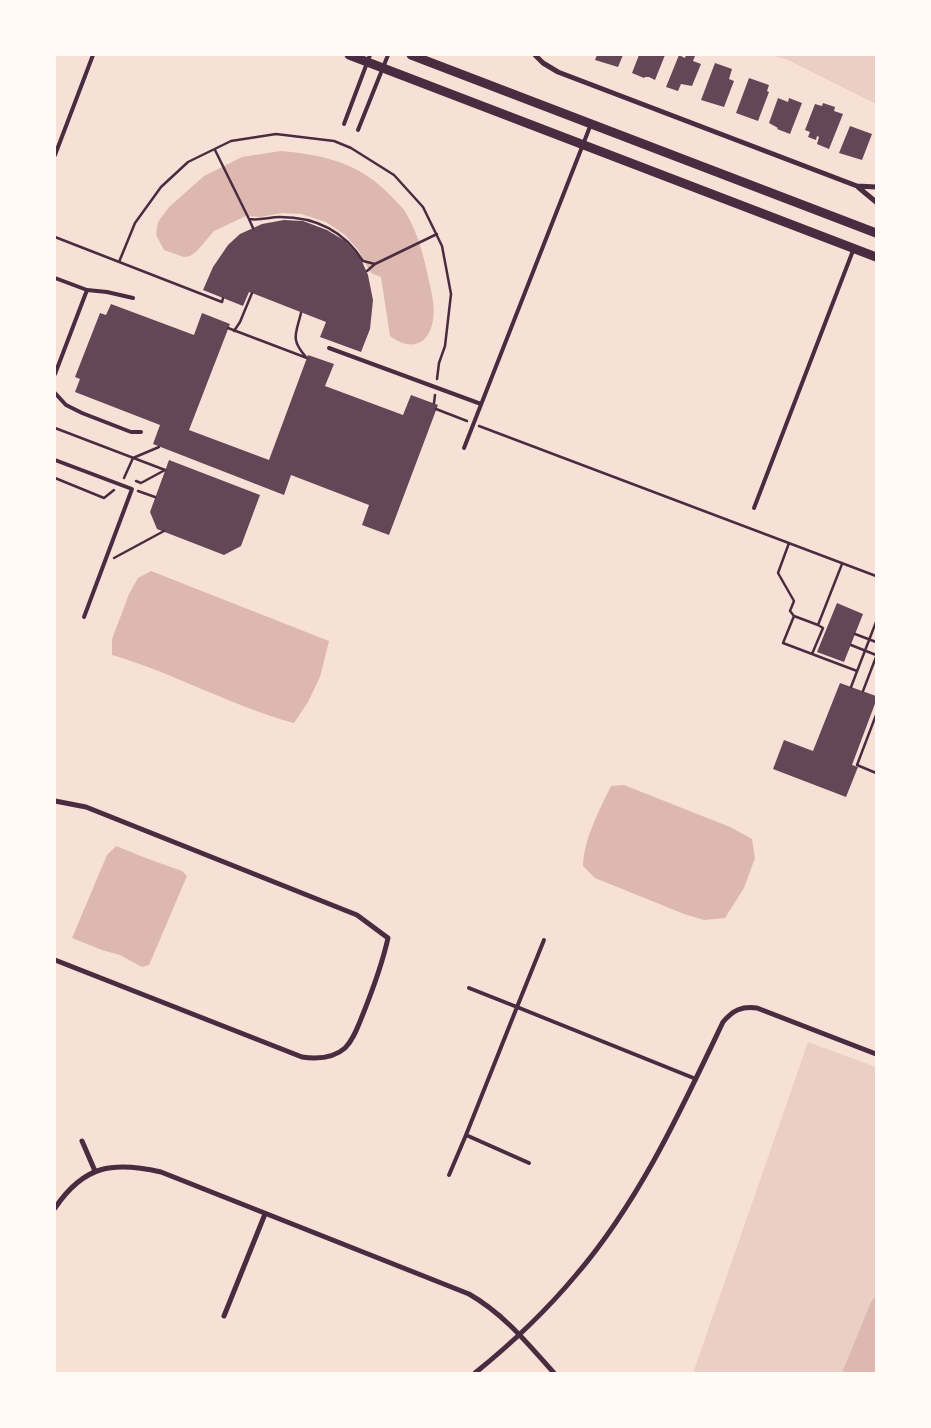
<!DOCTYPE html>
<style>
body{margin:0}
#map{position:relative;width:931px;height:1428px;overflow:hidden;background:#f7e1d7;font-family:Karla,sans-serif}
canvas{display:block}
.frame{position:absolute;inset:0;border:56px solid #fffaf5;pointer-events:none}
</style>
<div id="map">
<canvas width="931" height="1428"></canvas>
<div class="frame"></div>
</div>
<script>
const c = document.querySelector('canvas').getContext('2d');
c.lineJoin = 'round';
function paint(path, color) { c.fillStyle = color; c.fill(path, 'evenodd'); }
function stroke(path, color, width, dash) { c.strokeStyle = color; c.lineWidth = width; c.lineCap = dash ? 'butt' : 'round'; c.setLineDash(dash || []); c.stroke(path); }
paint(new Path2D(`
 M770,55h106v49l-88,-44z
 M808,1042l68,25v306h-183z`), '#ebcfc5');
paint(new Path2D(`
 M281,151c45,4 81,13 112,47 4,5 10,9 13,15 12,20 18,44 23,68 4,17 9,39 -2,55 -10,14 -26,8 -37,0l-9,-59 -10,-4 -12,-22 -14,-16 -19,-13 -25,-8 -19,-1 -22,4 -14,-1 -32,15 -17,20 -7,5 -6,1 -20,-7 -8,-15 2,-13 11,-15 35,-31 38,-19z
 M151,571l178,70 -9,36 -12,25 -14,21c-63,-17 -120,-50 -182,-68v-16l17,-45 9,-16z
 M624,785l106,42 22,12 3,19 -11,30 -19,30 -21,2 -20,-6 -89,-36 -12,-12c1,-28 16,-55 28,-80z
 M116,846l35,14 31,11 5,5 -38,89 -7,2 -22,-12 -18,-5 -30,-12 35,-83z
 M876,1296v77h-34l29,-71z`), '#dcb8b0');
paint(new Path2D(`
 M597,55h26l-5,12 -23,-7z
 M639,55h26l-10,25 -6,-3h-4l-1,1 -12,-5z
 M679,55l6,3 1,-3 9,1 -2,5 8,3 -9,22 -11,-2 -3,7 -12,-4z
 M715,63l17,6 -3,10 5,2 -10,26 -23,-7z
 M749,78l20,7 -2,6 2,1 -11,29 -22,-8z
 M778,98l10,4 1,-4 13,5 -12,31 -13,-5 1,-1 -9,-5z
 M823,103l12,4 -1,4 9,3 -14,35 -12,-5 2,-7 -2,-1 -1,4 -8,-3 2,-5 -5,-2 10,-26 7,2z
 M850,126l22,8 -10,26 -23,-7z
 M284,220l19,1 24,9 18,11 15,16 8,18 5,25 -3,29 -9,23 -41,-15 6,-15 -74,-29 -3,-1 -6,14 -40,-16 10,-23 15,-22 12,-11 22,-10z
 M111,304l83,31 8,-22 28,11 -41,106 80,30 39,-105 26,9 -9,22 78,29 8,-20 27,10 -49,130 -27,-10 7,-20 -78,-30 -7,20 -131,-51 7,-19 -85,-33 5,-13 -5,-2 25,-64 6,2z
 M169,460l91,35 -19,51 -17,9 -67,-26 -7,-17z
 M837,603l26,11 -19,48 -27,-10z
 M840,683l36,13v5l-24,64 6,2 -12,30 -73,-28 11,-29 29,11z`), '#644757');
stroke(new Path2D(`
 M215,150l34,69c11,2 20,-2 31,-2 36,0 64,14 83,44l12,3 62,-30
 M249,219l4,9
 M55,237l167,65 1,-4
 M119,262l16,-39 26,-36 27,-25 43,-21 45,-7 58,7 17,7 43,27 29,32 19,39 9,48 -6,52 -6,17 -2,16
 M367,271l8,-7
 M301,313c-5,21 -11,26 5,44
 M228,328l79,30
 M234,331l6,-9 12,-29
 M434,403l1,-8
 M436,409l31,12
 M479,426l397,150
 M55,428l110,42
 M55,478l49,20 10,-8
 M124,478l9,-20 26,-11
 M136,481l5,2 24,-13
 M138,491l17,6
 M789,543l-11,30 16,28 -4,10 4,5 24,9 24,-61
 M114,558l50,-27
 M794,616l-11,27 74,28
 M855,634l21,8
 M851,645l25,10
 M812,654l11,-26 -5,-3
 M851,687l25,-65
 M863,691l13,-34
 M876,715l-19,50 19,8`), '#4a2c40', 2.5);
stroke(new Path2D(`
 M344,124l26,-69
 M358,130l30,-75
 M55,155l38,-100
 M55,278l32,12 -32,84
 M87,290l20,2 26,6
 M329,348l152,56
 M55,393l11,12 16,8 49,19h10
 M464,448l127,-324
 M55,460l77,29 -48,128
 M754,508l100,-260
 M469,988l48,19 27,-67
 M529,1163l-63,-28 51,-128 179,72
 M449,1175l17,-40`), '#4a2c40', 4);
stroke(new Path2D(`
 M535,55l8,8 15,9 299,114 19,1
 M858,187l18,15
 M55,801l31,6 271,108 31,23c-6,27 -15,51 -25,76 -5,12 -9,25 -18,34 -12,11 -28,11 -43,9l-247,-97
 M82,1141l13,30
 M55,1208c29,-43 58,-47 106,-36l308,122c35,20 59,50 85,79
 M224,1316l41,-102
 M475,1373c36,-29 71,-62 101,-98 64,-75 105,-165 147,-253 10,-12 19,-16 34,-14l119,46`), '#4a2c40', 5);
stroke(new Path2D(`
 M349,55l527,202
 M411,55l465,178`), '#4a2c40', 9);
</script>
